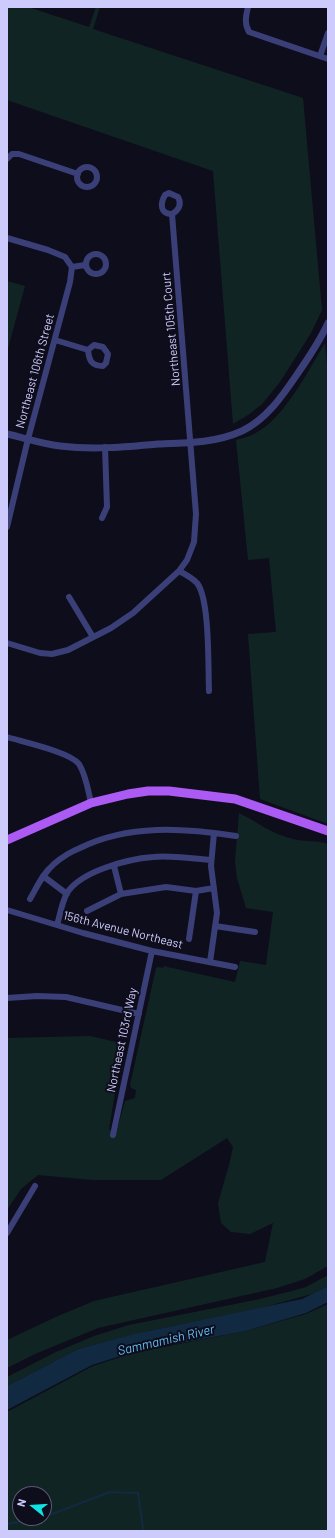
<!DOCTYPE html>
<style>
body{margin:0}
#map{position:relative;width:335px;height:1538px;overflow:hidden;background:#0e0d1c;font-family:Barlow,sans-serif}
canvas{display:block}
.frame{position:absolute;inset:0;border:8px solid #cccbfb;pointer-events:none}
.north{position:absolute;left:12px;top:1486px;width:40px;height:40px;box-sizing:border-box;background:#0e0d1c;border:1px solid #5a5975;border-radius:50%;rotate:287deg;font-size:11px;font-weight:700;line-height:16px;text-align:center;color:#cccbfb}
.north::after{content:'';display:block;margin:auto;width:14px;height:18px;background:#10e2e2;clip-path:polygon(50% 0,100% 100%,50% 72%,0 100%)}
</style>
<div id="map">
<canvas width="335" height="1538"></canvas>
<div class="frame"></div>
<div class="north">N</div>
</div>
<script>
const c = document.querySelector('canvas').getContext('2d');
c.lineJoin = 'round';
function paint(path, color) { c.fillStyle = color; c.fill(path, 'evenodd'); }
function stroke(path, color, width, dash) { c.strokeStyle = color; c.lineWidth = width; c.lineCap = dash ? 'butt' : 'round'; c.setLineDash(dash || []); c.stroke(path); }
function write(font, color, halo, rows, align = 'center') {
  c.font = font + ' Barlow,sans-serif'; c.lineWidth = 4; c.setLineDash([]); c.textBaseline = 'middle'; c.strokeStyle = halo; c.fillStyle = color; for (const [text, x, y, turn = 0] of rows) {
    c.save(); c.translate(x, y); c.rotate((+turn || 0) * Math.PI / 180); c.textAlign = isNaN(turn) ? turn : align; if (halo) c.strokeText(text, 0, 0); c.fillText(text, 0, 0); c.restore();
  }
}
paint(new Path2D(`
 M7,7h21l61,20 7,-20h4l-7,22 210,69 19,212 -11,23 -31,49 -18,22 -14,11 -15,9 -20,-253 -206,-71z
 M7,281l18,5 -18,66z
 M325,343l3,32v449l-68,-25 -12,-165 28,-2 -7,-74 -21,2 -12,-120c6,-2 12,-3 18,-6 30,-15 54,-63 71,-91z
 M239,813c18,9 35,22 54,26 12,3 24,1 35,5v422l-23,13 -28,9 -179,40 -63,26 -28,14v-28l51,-24 36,-15 171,-39 8,-39 -23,11 -19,-2 -10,-9 -3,-20 11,-38 4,-18 -6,-9 -66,42h-68l-55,-5 -17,14 -14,21v-172l83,-2 35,8 -9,43 -7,42 7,5 9,-33 10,-3 1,-8 -5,-2 -1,-3 26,-117 2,-1 6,1 -1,-2 72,16 5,-21 26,4 7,-53 -27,-4 -9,-30 -2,-16z
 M328,1275v11l-16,8 -51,14 -117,24 -66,17 -71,37v-9l49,-25 38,-16 35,-11 131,-26 28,-7 18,-5z
 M328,1304v227h-321v-119l86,-46 40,-13 113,-22 60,-17zM20,1494h24v24h-24z`), '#102523');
paint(new Path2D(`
 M328,1286v16l-22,11 -60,18 -113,21 -41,13 -85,45v-24l71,-37 56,-15 168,-35z`), '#112941');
stroke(new Path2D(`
 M44,1517l66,-25 28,1 5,35 -1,3
 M7,1524l33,-6`), '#112941', 2);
stroke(new Path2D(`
 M248,7c-2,9 -4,16 1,25l79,27
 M320,56l8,-23
 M7,159l5,-5h7l59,20
 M77 177a10 10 0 1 1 20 0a10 10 0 1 1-20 0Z
 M7,238l41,12 17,7 7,10 13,-2
 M86 264a10 10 0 1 1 20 0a10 10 0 1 1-20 0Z
 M55,340l33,10c1,11 4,16 15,16l3,-3 2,-9 -5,-7 -9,-2 -6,5
 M102,518l5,-11 -2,-60
 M7,527l21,-88 42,-157 2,-15
 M179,571c6,3 13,7 18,12 13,16 11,85 12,108
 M69,597l24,40
 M7,643l33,10 12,1 16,-4 43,-22 22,-15 46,-42 8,-11 7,-18 2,-28 -24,-300c7,-4 10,-10 6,-17l-9,-4 -4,2c-5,9 -5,19 7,19
 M7,737c16,5 63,15 72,27 7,11 9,26 12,39
 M114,866l7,28
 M43,876l24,18
 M30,899c7,-12 13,-26 24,-35 8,-7 16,-12 26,-16 49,-24 103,-20 156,-12
 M7,910l76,23 69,18 83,16
 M87,911l34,-17 45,-7 30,4
 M57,925c3,-10 5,-23 10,-32 14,-22 61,-34 86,-36 19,-2 39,2 58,3
 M215,926l40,6
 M189,939l7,-48 18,-3
 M210,962l7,-49 -6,-47 3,-33
 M7,998l30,-2 29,1 73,17
 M113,1135l39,-184
 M7,1233l28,-47`), '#3b3f78', 6);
stroke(new Path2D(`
 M7,434c18,4 35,10 53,12 33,4 66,1 98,-2 27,-1 58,-1 84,-13 25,-12 41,-36 56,-58 11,-16 22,-32 30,-50`), '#3b3f78', 7);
stroke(new Path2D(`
 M7,840l84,-37 37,-9 20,-3h21l66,8 93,32`), '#ab5bf3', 9);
write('12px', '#cccbfb', '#0e0d1c', [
 ["Northeast 105th Court",171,329,-95],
 ["Northeast 106th Street",35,371,-75],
 ["156th Avenue Northeast",123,930,14],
 ["Northeast 103rd Way",122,1040,-78]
]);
write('italic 13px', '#61bef4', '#0e0d1c', [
 ["Sammamish River",166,1340,-13]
]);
</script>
